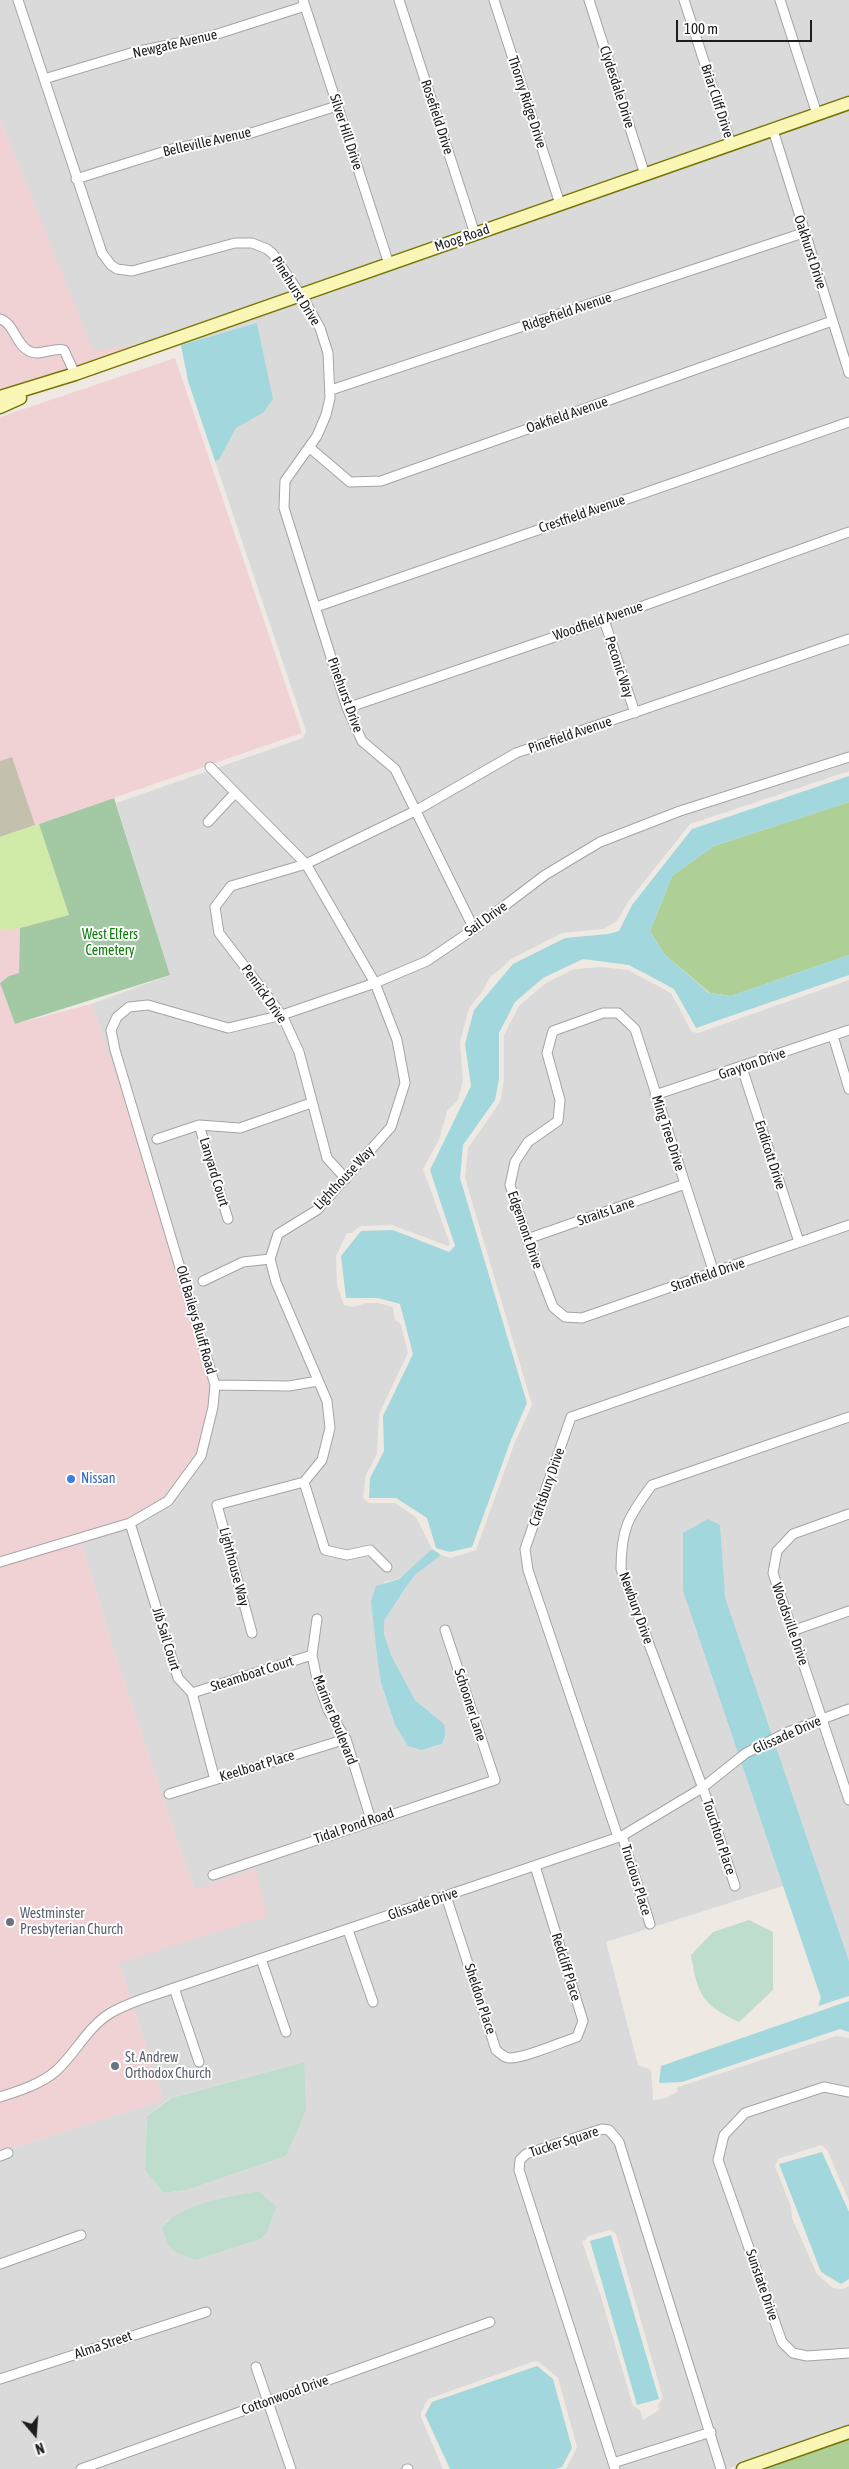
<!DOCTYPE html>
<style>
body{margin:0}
#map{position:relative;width:849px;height:2469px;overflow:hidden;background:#efe9e3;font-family:"Asap Condensed",sans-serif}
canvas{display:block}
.north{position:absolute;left:10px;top:2409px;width:50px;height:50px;-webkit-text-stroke:4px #fff;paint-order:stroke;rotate:162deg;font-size:14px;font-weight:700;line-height:20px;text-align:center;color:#1d1d1d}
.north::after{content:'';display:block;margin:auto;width:18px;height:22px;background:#1d1d1d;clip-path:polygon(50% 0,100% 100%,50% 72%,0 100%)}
.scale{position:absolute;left:676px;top:20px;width:136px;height:22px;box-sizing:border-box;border:2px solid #1d1d1d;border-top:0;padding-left:6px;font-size:15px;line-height:18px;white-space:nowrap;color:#1d1d1d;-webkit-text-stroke:4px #fff;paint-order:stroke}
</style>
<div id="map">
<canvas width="849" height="2469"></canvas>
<div class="north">N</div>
<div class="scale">100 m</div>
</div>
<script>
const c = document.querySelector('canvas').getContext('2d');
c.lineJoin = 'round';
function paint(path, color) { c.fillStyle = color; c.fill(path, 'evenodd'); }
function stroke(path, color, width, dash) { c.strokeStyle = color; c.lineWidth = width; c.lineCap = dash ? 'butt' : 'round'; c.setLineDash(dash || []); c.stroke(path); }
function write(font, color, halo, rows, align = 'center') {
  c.font = font + ' "Asap Condensed",sans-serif'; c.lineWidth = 4; c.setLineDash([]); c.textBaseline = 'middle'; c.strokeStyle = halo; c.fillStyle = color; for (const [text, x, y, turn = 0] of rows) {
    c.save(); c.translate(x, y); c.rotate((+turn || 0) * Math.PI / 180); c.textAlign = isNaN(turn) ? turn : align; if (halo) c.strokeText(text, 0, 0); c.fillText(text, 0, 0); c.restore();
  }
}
paint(new Path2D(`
 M0,0h849v98l-708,247 -48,6 -93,-232z
 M849,109v662l-159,53 -62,78 -11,19 -14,8 -41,4 -51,26 -9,9 -11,8 -9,16 -13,16 -9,34 3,38 -5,20 -11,11 -8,29 -16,29 27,75 -2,2 -56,-21 -32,1 -8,7h-5l-11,23 1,29 7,20 10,2 12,-4h12l15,4 2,13 6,4 7,29 -29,61 -2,40 -11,21 -3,23 6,5h26l21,14 16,32 -3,5 -31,25 -14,3 -10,37 7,64 14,42 37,23 10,-4 4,-7 -8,-18 -23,-19 -24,-45 -7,-21v-13l32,-47 16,-14 9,-5 10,3 25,-8 39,-108 17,-37 -67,-227 3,-30 32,-46 4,-22v-45l15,-29 27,-23 28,-14 27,-2 27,3 43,23 21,39 6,1 151,-53v981l-124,-364 -3,-24 -39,18 100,295 -177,56 32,123 13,5 2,30 13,-2 11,-6 1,-5 158,-51 13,2v163l-22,-51 -6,-5 -43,14 -3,7 16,41 1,11 25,56 16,14 10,1 6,-3v141l-122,42h-161l11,-22 -19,-69 -19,-16 -4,-1 -107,38 -7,13v5l22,52h-443v-317l163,-52 -44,-137 75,-74 -81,-240 -33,-111 22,-504 -11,-30 79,-29 -54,-172 187,-65 3,-7 -91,-270 4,-1 17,-32 30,-62 -9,-42 -76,21v-3zM304,2062l-18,94 -99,34 -24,3 -18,-23 2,-54 23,-18zM258,2191l19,15 -10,27 -6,6 -65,21 -34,-33 5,-6 19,-10zM610,2230l6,4 47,164 -5,7 1,5 -16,10 -3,-10 -7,-4 -31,-106 -20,-59 4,-1 2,-4z`), '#dbdada');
paint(new Path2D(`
 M0,119l93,231 48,-5 -141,46z
 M175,358l127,375 -302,104v-420z
 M20,928l-1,45 -10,3 -9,7v-53z
 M0,984l15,40 76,-20 82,229 43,172 -21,55 -51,56 -64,22 33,111 81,240 61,-20 13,47 -149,47 44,137 -163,52z`), '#f0d1d4');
paint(new Path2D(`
 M12,757l23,68 -35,12v-76z`), '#c3c1ae');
paint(new Path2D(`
 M39,824l30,91 -49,13 -20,2v-93z`), '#d0eaa7');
paint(new Path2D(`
 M849,802v153l-118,41 -21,-3 -46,-39 -14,-23 22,-55 42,-30z
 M849,2438v31h-91z`), '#aecf96');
paint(new Path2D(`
 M749,1920l24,12v58l-34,32c-38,-18 -41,-27 -48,-67l22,-23z
 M304,2062l2,48 -20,46 -99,34 -24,3 -18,-23 2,-54 24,-18z
 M258,2191l19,15 -10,27 -6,6 -65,21 -21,-8 -7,-8 -6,-17c21,-24 66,-30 96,-36z`), '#bfddcc');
paint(new Path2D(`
 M114,798l56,177 -155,49 -15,-41 9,-7 10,-3 1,-45 49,-13 -30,-91z`), '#a3c8a4');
paint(new Path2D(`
 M257,323l16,76 -9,13 -28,16 -17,32 -4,1 -27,-80 -7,-36z
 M849,776v26l-135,44 -42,30 -22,55 14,23 45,39 22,3 118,-41v20l-153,53 -22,-39 -45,-24 -46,-6 -40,19 -28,24 -16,31v46l-4,21 -32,45 -3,33 67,225 -16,37 -39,107 -22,5 -14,-4 -9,-30 -31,-20h-27l1,-20 14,-27 -1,-35 30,-62 -13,-50 -22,-6h-32l-5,-42 20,-25 32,-1 56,22 6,-6 -25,-76 41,-84 -6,-42 9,-34 39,-46 52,-26 43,-4 11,-3 13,-26 60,-76z
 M708,1519l12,6 5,72 124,364v35l-31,10 3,-8 -138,-407v-58z
 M432,1549l9,6 -25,19 -11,15 -21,32v13l7,21 24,45 29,24c2,8 2,13 -2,20l-21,6 -13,-4 -13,-21 -14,-42 -3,-20 -7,-62 5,-15 23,-7z
 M849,2001v31l-9,-3 -158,53 -23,1 2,-17z
 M822,2152l27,60v67l-8,5 -20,-12 -42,-108z
 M611,2235l48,164 -22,6 -47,-164z
 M537,2366l16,13 19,69 -10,19 -7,2h-105l-25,-54 7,-13z`), '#a2d7dd');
const street = new Path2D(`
 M18,0l84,253 9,12 6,4 15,2 103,-28h17l15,6 6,5 33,49 14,25 8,25 2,45 -4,17 -9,21 -32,45 -1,27 63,200 15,33 33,28 79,160
 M303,0l86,264
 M399,0l76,234
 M494,0l66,204
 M589,0l56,175
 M684,0l47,144
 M780,0l37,114
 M44,79l90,-27 74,-15 97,-31
 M773,130l76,243
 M76,179l96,-30 76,-15 89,-28
 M0,319c15,5 15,25 29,32 11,6 23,-4 35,-1l11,24
 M331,390l472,-157
 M310,448l40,34 31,-1 451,-160
 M316,607l533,-185
 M604,620l31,93
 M347,708l257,-88 245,-88
 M210,767l96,97 69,119 22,57 8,43 -14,44 -74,83 -39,24 -8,25 6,23 51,119 3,27 -8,32 -18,22 -87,23 35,128
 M208,822l27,-29
 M833,1036l16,53
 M742,1068l57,174
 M655,1095l194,-65
 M199,1125l29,94
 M157,1139l42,-14 41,3 71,-25
 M346,1179l-19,-21 -28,-106 -17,-37 -63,-82 -4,-26 16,-21 75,-22 111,-54 99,-57 333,-114
 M527,1239l158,-55
 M714,1273l-79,-244 -17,-16h-15l-50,18 -6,22 13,47 -2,21 -30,21 -13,20 -5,23 17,54 26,68 12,10 17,1 267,-93
 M203,1281l40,-19 27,-3
 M215,1385l74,1 29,-5
 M304,1482l21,68 22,5 23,-5 17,17
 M849,1514l-56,20 -16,17 -4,22 76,227
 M130,1523l48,155 14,15 23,87
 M0,1562l130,-39 38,-22 33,-45 12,-49 2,-22 -100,-335 -4,-20 6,-13 12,-10 19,-2 80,23 54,-13 93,-32 52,-22 47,-32 71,-54 55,-33 80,-31 169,-54
 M317,1619l-5,36 5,24 11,31 18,29 25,81
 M792,1631l57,-20
 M192,1693l120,-38
 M169,1794l177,-55
 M622,1836l28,88
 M618,1837l-90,-267 -3,-21 46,-132 278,-96
 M213,1875l282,-95 -50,-150
 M735,1886l-27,-84 -87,-233c0,-40 7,-52 31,-84l197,-68
 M446,1896l50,154c5,4 8,8 14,8 16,0 51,-16 67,-21l6,-16 -48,-155
 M348,1930l25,72
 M261,1959l25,73
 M174,1988l25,74
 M849,2092l-25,-5 -79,26 -21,22 -6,25 64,182 11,11 14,3 42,-3
 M0,2097c19,-6 41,-13 56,-26 19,-17 31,-43 53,-57 19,-12 44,-18 65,-26l448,-152 80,-48 44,-35 42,-21 61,-23
 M0,2156l8,-3
 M0,2264l81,-29
 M256,2367l35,102
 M0,2379l206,-67
 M613,2463l98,-31
 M81,2469l409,-147
 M407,2469h1
 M615,2469l-96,-299 1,-10 6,-6 76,-25 7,1 10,12 102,327`);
const secondary = new Path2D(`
 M0,397l75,-23 774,-271
 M0,407l20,-9
 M743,2469l106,-37`);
stroke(street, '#a4a4a4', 11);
stroke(secondary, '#767403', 15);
stroke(street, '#fff', 9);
stroke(secondary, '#faf6b5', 12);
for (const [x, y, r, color] of [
 [71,1479,5,"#3f7fe0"],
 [10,1922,5,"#6b7280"],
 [115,2066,5,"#6b7280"]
]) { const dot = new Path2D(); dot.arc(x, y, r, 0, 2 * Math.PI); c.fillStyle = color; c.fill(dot); stroke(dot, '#fff', 2); }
write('14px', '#1d1d1d', '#fff', [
 ["Newgate Avenue",175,44,-13],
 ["Clydesdale Drive",617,87,72],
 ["Briar Cliff Drive",717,101,72],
 ["Thorny Ridge Drive",527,102,72],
 ["Rosefield Drive",437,117,72],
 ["Silver Hill Drive",346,132,72],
 ["Belleville Avenue",207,142,-13],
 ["Moog Road",462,238,-19],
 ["Oakhurst Drive",810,252,72],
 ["Pinehurst Drive",296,291,58],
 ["Ridgefield Avenue",567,312,-19],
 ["Oakfield Avenue",567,415,-19],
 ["Crestfield Avenue",582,514,-19],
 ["Woodfield Avenue",598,621,-19],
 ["Peconic Way",619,667,72],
 ["Pinehurst Drive",345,695,70],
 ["Pinefield Avenue",570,735,-19],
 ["Sail Drive",486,919,-36],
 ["Penrick Drive",264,994,55],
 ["Grayton Drive",752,1064,-19],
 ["Ming Tree Drive",668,1133,72],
 ["Endicott Drive",770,1155,72],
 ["Lanyard Court",214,1172,73],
 ["Lighthouse Way",344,1178,-47],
 ["Straits Lane",606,1212,-19],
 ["Edgemont Drive",525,1230,71],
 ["Stratfield Drive",708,1275,-19],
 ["Old Baileys Bluff Road",196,1320,74],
 ["Craftsbury Drive",547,1487,-71],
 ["Lighthouse Way",234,1567,75],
 ["Newbury Drive",636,1608,70],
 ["Woodsville Drive",790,1624,71],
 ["Jib Sail Court",166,1639,73],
 ["Steamboat Court",252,1674,-18],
 ["Schooner Lane",470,1705,72],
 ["Mariner Boulevard",335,1720,68],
 ["Glissade Drive",787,1735,-24],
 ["Keelboat Place",257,1766,-17],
 ["Tidal Pond Road",354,1826,-19],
 ["Touchton Place",719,1837,72],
 ["Trucious Place",636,1880,73],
 ["Glissade Drive",423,1904,-19],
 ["Redcliff Place",566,1967,73],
 ["Sheldon Place",480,1999,72],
 ["Tucker Square",564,2142,-18],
 ["Sunstate Drive",762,2285,71],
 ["Alma Street",103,2345,-19],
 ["Cottonwood Drive",285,2395,-20]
]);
write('14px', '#0d7d09', '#fff', [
 ["West Elfers",110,935],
 ["Cemetery",110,951]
]);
write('14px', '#366cbe', '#fff', [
 ["Nissan",81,1479]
], 'left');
write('14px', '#5b616d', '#fff', [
 ["Westminster",20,1914],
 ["Presbyterian Church",20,1930],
 ["St. Andrew",125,2058],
 ["Orthodox Church",125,2074]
], 'left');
</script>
